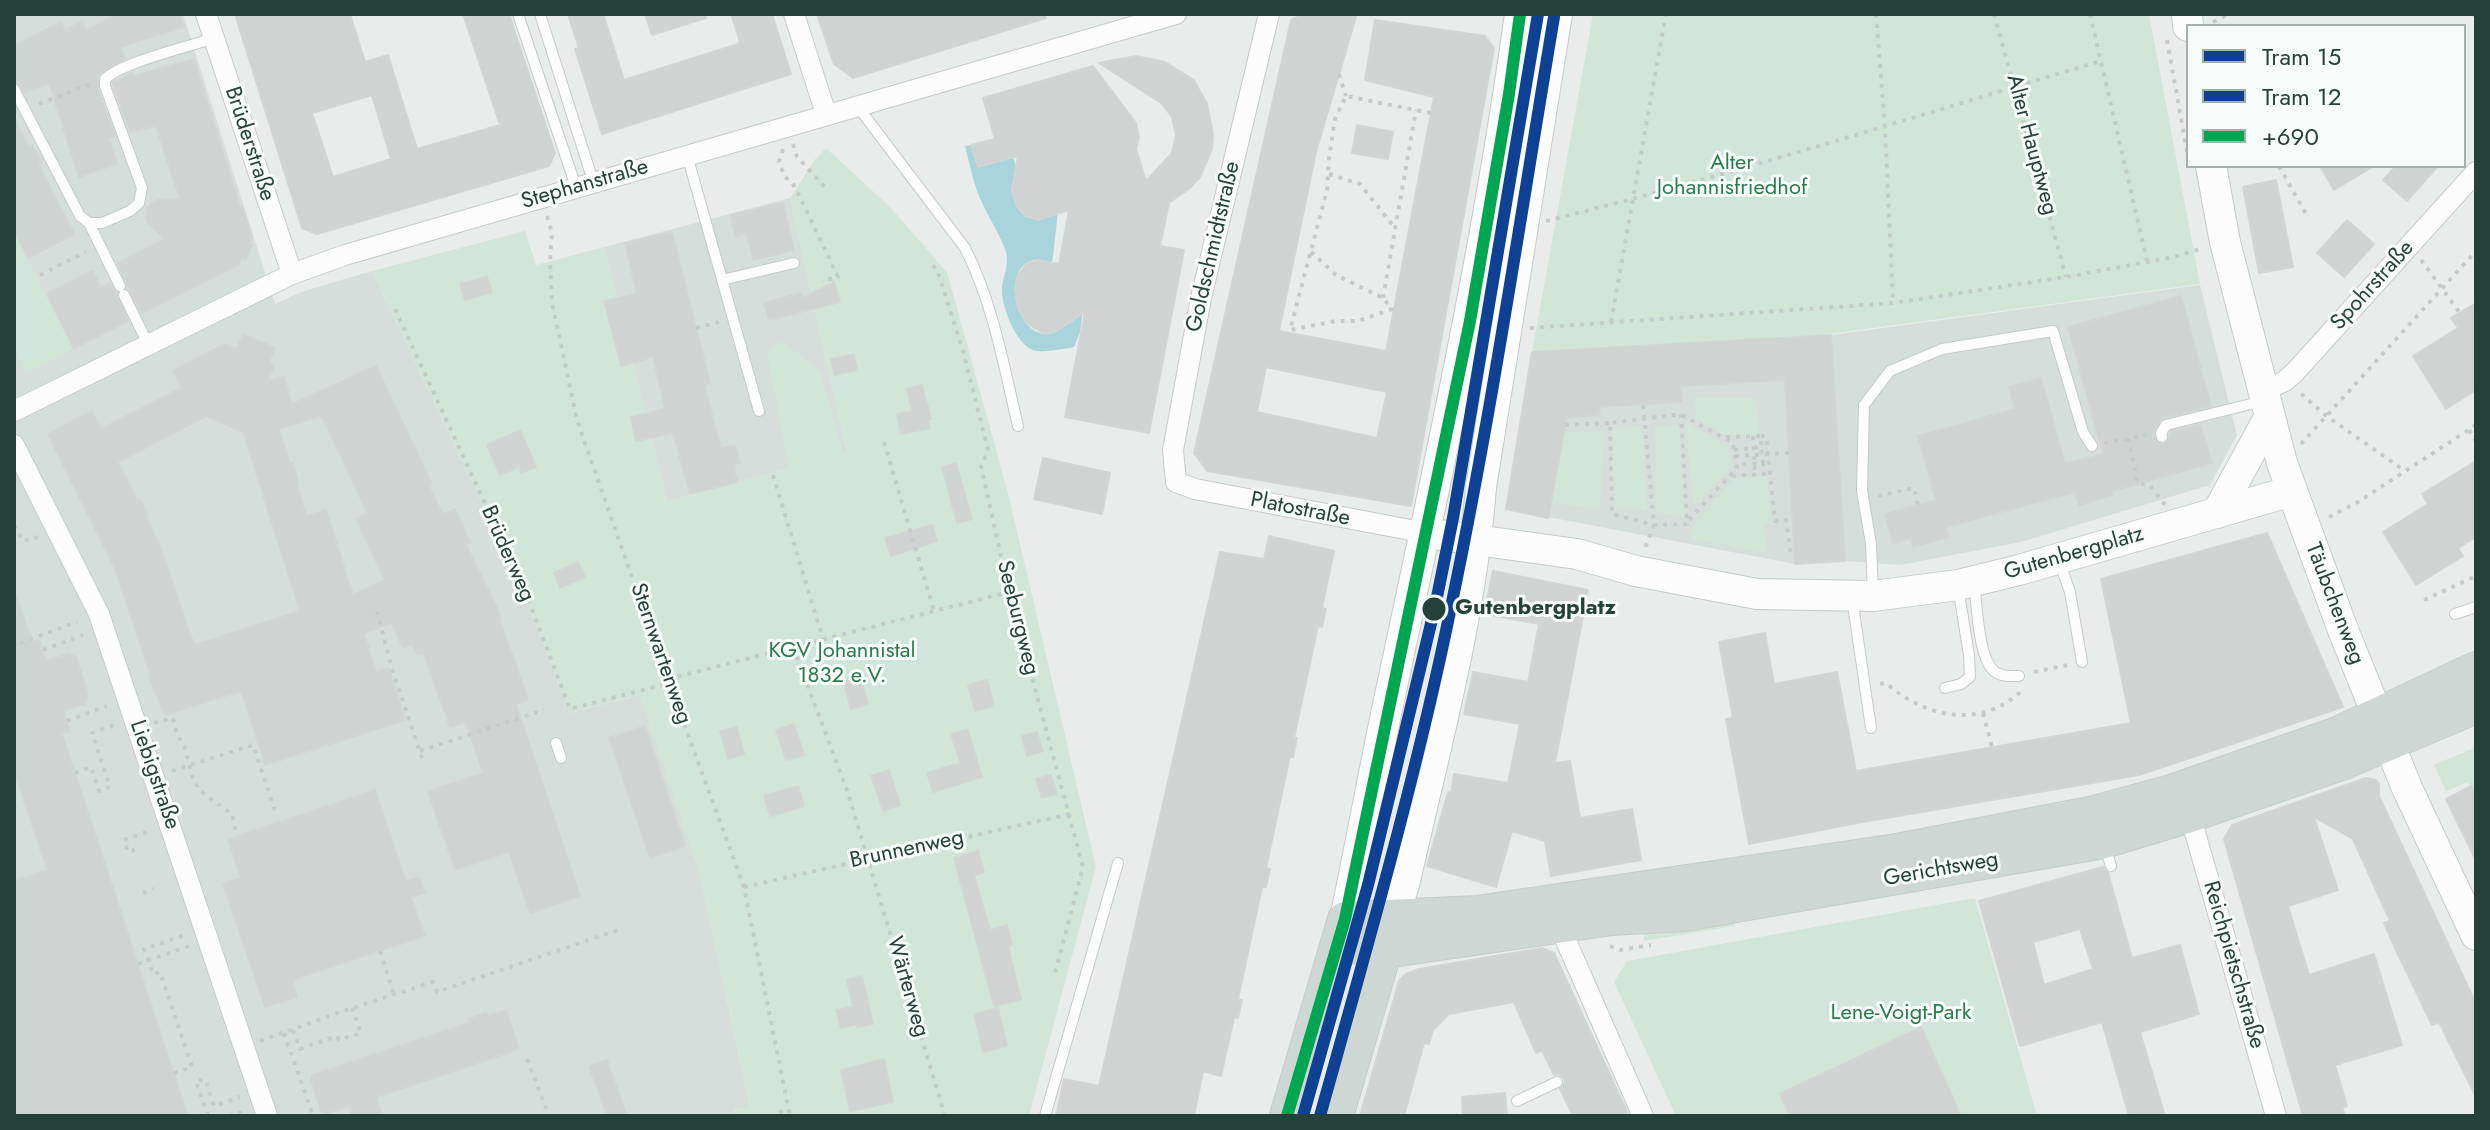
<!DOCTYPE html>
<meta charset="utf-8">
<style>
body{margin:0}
#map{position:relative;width:2490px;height:1130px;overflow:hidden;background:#e8edeb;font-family:Jost,sans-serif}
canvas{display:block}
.frame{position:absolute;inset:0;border:16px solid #24423a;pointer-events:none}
.legend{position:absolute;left:2186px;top:24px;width:280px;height:144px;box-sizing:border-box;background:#f7fbf9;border:2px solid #a3b1ad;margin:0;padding:10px 14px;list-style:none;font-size:24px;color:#24423a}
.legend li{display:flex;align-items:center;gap:16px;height:40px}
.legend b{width:40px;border:2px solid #a3b1ad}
</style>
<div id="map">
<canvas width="2490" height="1130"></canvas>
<div class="frame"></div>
<ul class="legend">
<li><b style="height:10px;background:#0e4094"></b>Tram 15</li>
<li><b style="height:10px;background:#0e4094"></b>Tram 12</li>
<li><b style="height:10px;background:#00a651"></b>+690</li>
</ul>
</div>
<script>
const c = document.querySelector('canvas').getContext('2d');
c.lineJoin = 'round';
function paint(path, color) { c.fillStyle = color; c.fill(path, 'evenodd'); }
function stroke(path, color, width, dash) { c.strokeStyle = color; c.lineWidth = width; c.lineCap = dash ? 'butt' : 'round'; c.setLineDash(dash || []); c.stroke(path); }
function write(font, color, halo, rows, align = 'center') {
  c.font = font + ' Jost,sans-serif'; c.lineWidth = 6; c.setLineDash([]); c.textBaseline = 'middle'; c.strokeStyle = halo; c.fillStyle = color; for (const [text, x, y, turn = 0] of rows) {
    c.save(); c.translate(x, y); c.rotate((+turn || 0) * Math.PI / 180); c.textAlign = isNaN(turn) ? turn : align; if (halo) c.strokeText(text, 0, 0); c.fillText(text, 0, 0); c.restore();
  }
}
paint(new Path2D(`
 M14,14h169l92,290 29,-13 68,-20 150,317 48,125 70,-18 60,179 50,232 -16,4v6h-720z
 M790,198l57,254 -180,50 -63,-255z
 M2200,285l37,150 -27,50 -189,57 -121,23 -55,-4 -50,3 -289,-55 26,-157 299,-17z`), '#d6dedb');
paint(new Path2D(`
 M1593,14h556l51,270 -379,51 -289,17z
 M826,148l63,58 58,66 61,221 88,374 -67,249h-295l-1,-5 17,-6 -50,-231 -60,-179 -70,18 -48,-125 -150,-317 153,-40 11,34 68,-18 63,255 122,-34 -22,-116 14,-12 39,31 23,82 4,-1 -57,-254 26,-40z
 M14,232l59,117 -47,24 -12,-26z
 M1694,397l61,1 5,37h-35l-29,-17z
 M1686,423l42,23 4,20 -38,41z
 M1679,425l7,93 -30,-6 -1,-86z
 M1642,426l5,84 -33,-3 -2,-78z
 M1604,431l-4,78 -50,-6 14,-71z
 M1767,476l5,47 -8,1 2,29 -75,-14 1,-11 42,-50z
 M2476,747v51l-8,-16 -22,9 -12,-26z
 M1975,898l62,218h-361l-62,-134 13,-21z
 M1733,917l2,9 -91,15 -1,-13z`), '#d1e6d8');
paint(new Path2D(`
 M971,145l7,22 35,-10c1,5 4,9 3,13 0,5 -4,12 -4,18 0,16 11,30 26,32l21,-17 -7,62c-5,-2 -12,-5 -18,-5 -35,6 -16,84 18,73 11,-4 22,-16 31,-23l-3,22 -6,15c-11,2 -25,5 -37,4 -19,-1 -35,-43 -35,-60 0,-16 9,-26 3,-42 -6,-16 -15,-29 -22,-44 -9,-18 -13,-40 -18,-59z`), '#a9d4db');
const building = new Path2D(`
 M118,14h61l5,13 -64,20 5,11 -27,17 -1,13 18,48 -6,2 8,26 -38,13 -30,-94 -24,10 -6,-10 -5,-2v-35l47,-24 4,8 17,-9 4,10z
 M235,14h115l15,48 23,-7 29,94 83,-24 -37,-111h46l46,139 -6,13 -232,68 -15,-6zM372,95l19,64 -58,18 -21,-64z
 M568,14h35l21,66 114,-36 2,-2 -9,-28h41l19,60 -189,60 -27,-85 4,-1z
 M645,14h60l1,4 -54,17z
 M817,14h228l1,4 -193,60 -19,-14z
 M1304,14h33l19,3 -40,135 -37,179 107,20 48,-254 -69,-17 10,-60 110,16 9,12 -83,458 -204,-35 -13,-18 97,-433zM1266,367l121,25 -10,46 -120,-26z
 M1136,56l29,6 29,18 13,24 6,30 -1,15 -12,28 -10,11 -21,15 -9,43 24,4 -35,183 -84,-16 20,-105 -30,20 -10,2 -19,-11 -8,-15 -3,-19 3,-14 8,-11 12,-4 21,4 10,-54 -31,10 -12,-4 -8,-8 -6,-17 6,-35 -40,11 -7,-22 24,-6 -12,-41 110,-32 43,57 3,15 -3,11 10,32 26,-28 4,-18 -4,-18 -11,-14 -62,-40z
 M194,59l46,148 2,-1 10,30 -3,7 3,2 -6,15 -4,-2 -4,7 -96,48 -14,-25 -10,-25 47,-24 -16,-15 -3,-5 1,-11 5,-5 5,-3 23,-1 -24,-73 -26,6 -17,-49 19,-10 2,3z
 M14,118l15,29 3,-2 9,17 -3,2 36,70 -46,24 -14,-28z
 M1357,125l36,7 -5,27 -36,-6z
 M2320,166h54l-40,24z
 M2396,166h42l-31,35 -24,-21z
 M2276,180l17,87 -34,6 -16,-86z
 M783,203l11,47 -41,10 -6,-26 -12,3 -4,-22z
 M2347,220l27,24 -30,33 -27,-24z
 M672,232l38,151 -6,2 17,63 14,-3 5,18 -7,2 4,17 -47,12 -17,-61 -37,8 -5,-24 34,-8 -12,-52 -32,9 -17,-65 33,-7 -12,-51z
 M92,271l9,16 9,-4 6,10 12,28 -54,27 -27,-54z
 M487,277l5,15 -27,8 -5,-16z
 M834,282l6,20 -71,18 -5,-17 37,-10 2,5z
 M2181,296l30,110 -48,12 -9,11 -1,6 4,8 6,2 5,-3 3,-10 30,-7 11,38 -100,28 1,4 -34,10 -4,-13 -129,35 3,10 -36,10 -2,-9 -18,5 -8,-29 51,-14 -18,-64 97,-27 -6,-22 32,-9 24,86 38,-10 -35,-127z
 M2476,303v87l-30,19 -33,-53 45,-28 -7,-10z
 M243,334l32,14 -6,15 5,2 -7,17 17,-5 8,27 84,-38 56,118 -3,2 14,28 12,-5 15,33 -4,2 35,73 -2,1 29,81 -12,5 64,192 -50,17 -21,-61 -54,18 -27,-79 55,-18 -17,-51 -16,5 -27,-75 -6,2 -5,-10 -9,4 -11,-25 -28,10 12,39 13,-4 16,52 -140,45 -24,-74 -76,24 -16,-38h2l-38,-113 -65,-130 44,-23 9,18 81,-41 -9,-17 52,-27 12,5zM206,416l37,16 57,179 -106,34 -32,-94 -16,-35 2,-2 -8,-15 -3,1 -19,-38zM322,416l46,98 -12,5 29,61 -32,15 -27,-85 -20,6 -10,-35 2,-1 -5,-17 -3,1 -11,-35z
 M1831,335l14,226 -50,3 -10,-184 -104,6 1,16 -82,5 -1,8 -32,2 -19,101 -42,-9 26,-157z
 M854,354l3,16 -23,5 -3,-16z
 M922,385l9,34 -3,1 2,8 -29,6 -4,-20 15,-3 -5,-22z
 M520,430l16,37 -15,6 -2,-6 -19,8 -13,-30z
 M1043,458l67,15 -8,41 -68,-15z
 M2476,461v76l-18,11 5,8 -47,29 -33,-53 45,-28 -6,-10z
 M956,463l16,56 -15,4 -15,-56z
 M932,525l5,16 -46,15 -6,-18z
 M2267,533l76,174 -204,68 -276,47 -114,22 -23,-125 7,-1 -14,-76 46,-9 9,51 63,-12 19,99 275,-48 -30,-144z
 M1269,536l65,15 -12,57 4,1 -4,18 -4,-1 -24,112h3l-4,19 -3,-1 -24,112 4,1 -4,18h-4l-24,112 4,1 -4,18h-4l-13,58 -18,-5 -9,45h-138l8,-37 35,7 121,-534 44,7z
 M578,562l7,15 -25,11 -6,-15z
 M1493,571l95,19 -33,173 15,-2 10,57 52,-9 9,51 -90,16 -6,-35 -33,-10 -16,56 -69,-21 21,-74 3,1 3,-19 54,9 12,-59 -56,-10 9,-42 55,10 11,-58 -55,-10z
 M17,598l15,44 8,-2 6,21 22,-7 8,3 8,25 4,13 -3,9 -22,6 7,21 -8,3 126,382h-174v-235l33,-11 -30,-90 -3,1v-182z
 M860,676l8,28 -17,5 -8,-29z
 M987,680l7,26 -19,5 -7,-26z
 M794,724l10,31 -18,5 -10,-30z
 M645,726l40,120 -35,12 -41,-120z
 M737,727l7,27 -16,5 -8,-28z
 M968,730l14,47 -49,15 -6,-19 33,-10 -9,-29z
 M1037,732l6,19 -16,5 -5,-20z
 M889,770l11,35 -17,6 -12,-35z
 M1051,775l6,19 -15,4 -6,-19z
 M2366,778l10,2 3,4v12l97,208v93l-37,-75 -7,3 -37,-77 -11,-25 6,-2 -37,-82 -39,-22 24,73 -50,16 21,69 65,-21 28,91 -67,20 12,41 -5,2 3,8h-42l-79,-277 8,-14z
 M798,786l6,20 -34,10 -6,-20z
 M2471,786l5,10v65l-30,-62z
 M375,790l31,91 13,-4 6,16 -14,4 14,39 -133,44 5,17 -32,10 -42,-123 18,-6 -13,-39z
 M978,851l6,21 -10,3 16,55 17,-5 5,20 -4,1 13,54 -27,6 -40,-148z
 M2103,867l5,6 24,85 48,-13 19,69 -59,18 25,84h-36l-27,-94 -82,24 -41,-145zM2080,929l13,40 -49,16 -11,-43z
 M1542,948l12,5 75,163h-56l-13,-27 5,-6 -1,-5 -6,-4 -4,1 -12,-25 -6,3 -22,-51 -65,12 -16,16 -4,14 -5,-1 -20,73h-44l39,-135 7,-7 13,-5z
 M862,976l11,48 -16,3v-3l-16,4 -5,-18 17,-3 -6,-27z
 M998,1008l9,38 -24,6 -9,-38z
 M506,1010l13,39 -143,48 7,19h-31l-3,-10 -24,8 -4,-3 -10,-31 1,-5 156,-52 1,-4 17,-6 3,3z
 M1921,1027l40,89h-171l-10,-22z
 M884,1059l9,43 -43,9 -9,-41z
 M607,1060l20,56h-20l-18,-50z
 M1505,1093l2,23h-44l-1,-19z`);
paint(building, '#cfd4d2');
stroke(building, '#d1d6d4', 2);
const lane = new Path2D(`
 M518,14l58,173
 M540,14l53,167
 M14,89l66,127 9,7h13l28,-12 9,-8 3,-15 -37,-102v-7c18,-17 83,-32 109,-41
 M858,107l107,141c28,55 39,119 53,178
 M687,155l72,256
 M89,223l31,63
 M722,280l72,-17
 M124,295l24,49
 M2162,437l-1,-4 5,-8 97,-24
 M2059,561l11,31 12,70
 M1974,583c3,20 4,75 20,88 7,6 16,5 25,5
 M1873,594l-2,-50 -9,-53 2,-86 26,-34 52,-22 111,-18 30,101 9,14
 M1852,598l19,130
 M2455,614l21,-7
 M1945,688l16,-4 9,-7 -1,-22 -11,-68
 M556,743l5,15
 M2105,847l6,19
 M1517,1101l40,-19
 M1045,1116l73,-253`);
const street = new Path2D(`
 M206,14l86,260
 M794,14l32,100
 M1269,14l-68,284 -28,152 3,32 19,7 231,44
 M2263,391l22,-10 10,-9 181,-200
 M14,411l278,-137 53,-19 831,-241
 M14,445l85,169 168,502
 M2190,815l86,301
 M1559,925l84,191`);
const secondary = new Path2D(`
 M2187,14l1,12
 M2211,166l14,76 57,221 61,167 64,158 69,147
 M2217,513l52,-95
 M1426,533l151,21 59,17 121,23 116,2 85,-11 61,-15 273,-79
 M1394,917l11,-36c29,-130 66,-260 76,-394l76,-473
 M1345,919c15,-71 28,-143 43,-214 49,-230 100,-458 132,-691`);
const primary = new Path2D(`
 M1339,944l46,7 227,-33 72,-4 420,-73 86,-26 154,-53 132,-56
 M1287,1116l58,-197 132,-6 420,-62 193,-37 81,-22 164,-57 141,-66
 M1336,1116l55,-187`);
stroke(lane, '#c5cac8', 12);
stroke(street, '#c5cac8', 22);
stroke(secondary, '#c3cbc8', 32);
stroke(primary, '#c3ccc9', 36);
stroke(new Path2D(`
 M1301,14l1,1
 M1876,14l9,114 8,175
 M1994,14l72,263
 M2090,14l57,247
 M2473,14l3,2
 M2213,22l16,-8
 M2167,40l21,117
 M1339,74l7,22
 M39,104l52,-20
 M793,144l4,13 28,30
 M783,149l-4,13 6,15 7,5 8,15 38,80 -16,4
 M2279,166l27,48
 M1329,174l31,10 35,44
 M547,216l5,17 -2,28 2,41 25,118 92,263 75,204 46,229
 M1546,221c187,-46 370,-105 555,-160
 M1311,252l25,23 47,23 9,11 -34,12h-22l-46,9 37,-140 2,-32 6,-39 11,-23 85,17
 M2421,260l39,53
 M933,265l5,7 25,79 25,99 -7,16 28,126 74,275 -28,106
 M40,275l46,-23
 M1383,298l33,-188
 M395,309l129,279 46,121 99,-26
 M1611,322l55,-308
 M696,328l23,-6
 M1530,328l363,-25 173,-26 108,-20 29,-9
 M2301,394l27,23 77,54
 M1643,405l11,120 -9,23
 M1681,414l6,110 -33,1 -42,-11 -2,-91z
 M1682,415l51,28 4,25 -50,54
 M1565,425l44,-2
 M2469,430l7,11
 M1753,436l2,38
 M1761,436h5l9,85 11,-1 5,36
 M1726,437l35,-1v11
 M2128,438l10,46 12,1 15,20
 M884,442l50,169
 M2104,443l43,-8
 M2301,444l175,-193
 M1734,450l27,-3 2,16 -27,2
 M1735,456l54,-3
 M773,475l50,164
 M1732,476l32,-2 -1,-11
 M1878,496l36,-8 4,17
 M2329,517l29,-15 118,-77
 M14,525l9,16 16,-4
 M2424,600l52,-24
 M377,611l15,58 32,95
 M20,643l57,-21
 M793,647l54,143 98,326
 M43,650l40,-15
 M2034,672l34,-7
 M668,679l341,-87
 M1880,684l6,-1c41,36 95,46 137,7
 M1983,713l9,34
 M67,721l40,-15
 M154,723l19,-5 4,17 7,10 8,31 8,15 32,23 4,19
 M420,751l124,-41
 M172,771l81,-26 23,69
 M75,773l16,-6 8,24 11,-4 -18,-54 22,-8
 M124,840l26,-9
 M126,846l2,6 13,-4
 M744,887l326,-73
 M143,893l11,-4
 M1610,946l10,4 31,-5
 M380,951l14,44
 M138,964l51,-18
 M293,1030l7,19 37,-13 2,4 22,-7 -9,-25
 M284,1033l29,83
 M260,1041l92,-33 81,-26 4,10 181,-62
 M527,1059l22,57
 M174,1073l18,-6 -32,-95 -7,2 -9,-25 41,-14
 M779,1112l10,-2
 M208,1116l-12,-35 9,-2 9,27 26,-9
 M229,1116l15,-5`), '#c3ccca', 4, [4, 6]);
stroke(lane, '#fcfcfc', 10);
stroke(street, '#fcfcfc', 20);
stroke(secondary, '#fcfcfc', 30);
stroke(primary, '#cfd7d5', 34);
stroke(new Path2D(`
 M1287,1116l58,-197 125,-598 39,-227 11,-80`), '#00a651', 12);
stroke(new Path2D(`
 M1303,1116l65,-231 67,-278 18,-89 85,-504`), '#0e4094', 12);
stroke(new Path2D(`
 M1320,1116c47,-169 96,-338 131,-509 41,-196 70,-394 103,-590`), '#0e4094', 12);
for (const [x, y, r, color] of [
 [1434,609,13,"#24423a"]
]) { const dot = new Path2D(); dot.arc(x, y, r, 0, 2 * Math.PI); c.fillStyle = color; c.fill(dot); stroke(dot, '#f7fbf9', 3); }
write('22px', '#24423a', '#f7fbf9', [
 ["Brüderstraße",249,144,72],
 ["Alter Hauptweg",2031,145,75],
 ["Stephanstraße",585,185,-16],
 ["Goldschmidtstraße",1214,247,-77],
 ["Spohrstraße",2373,286,-48],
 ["Platostraße",1300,510,11],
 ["Brüderweg",507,554,66],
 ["Gutenbergplatz",2074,554,-16],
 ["Täubchenweg",2334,604,69],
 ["Seeburgweg",1017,618,76],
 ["Sternwartenweg",660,654,71],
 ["Liebigstraße",154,775,71],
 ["Brunnenweg",907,850,-12],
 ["Gerichtsweg",1941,870,-10],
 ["Reichpietschstraße",2233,965,74],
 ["Wärterweg",907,987,74]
]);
write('22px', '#2d7a4b', '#f7fbf9', [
 ["Alter",1732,164],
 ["Johannisfriedhof",1732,189],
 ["KGV Johannistal",842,652],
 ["1832 e.V.",842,677],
 ["Lene-Voigt-Park",1901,1014]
]);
write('bold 22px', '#24423a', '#f7fbf9', [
 ["Gutenbergplatz",1455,609]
], 'left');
</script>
